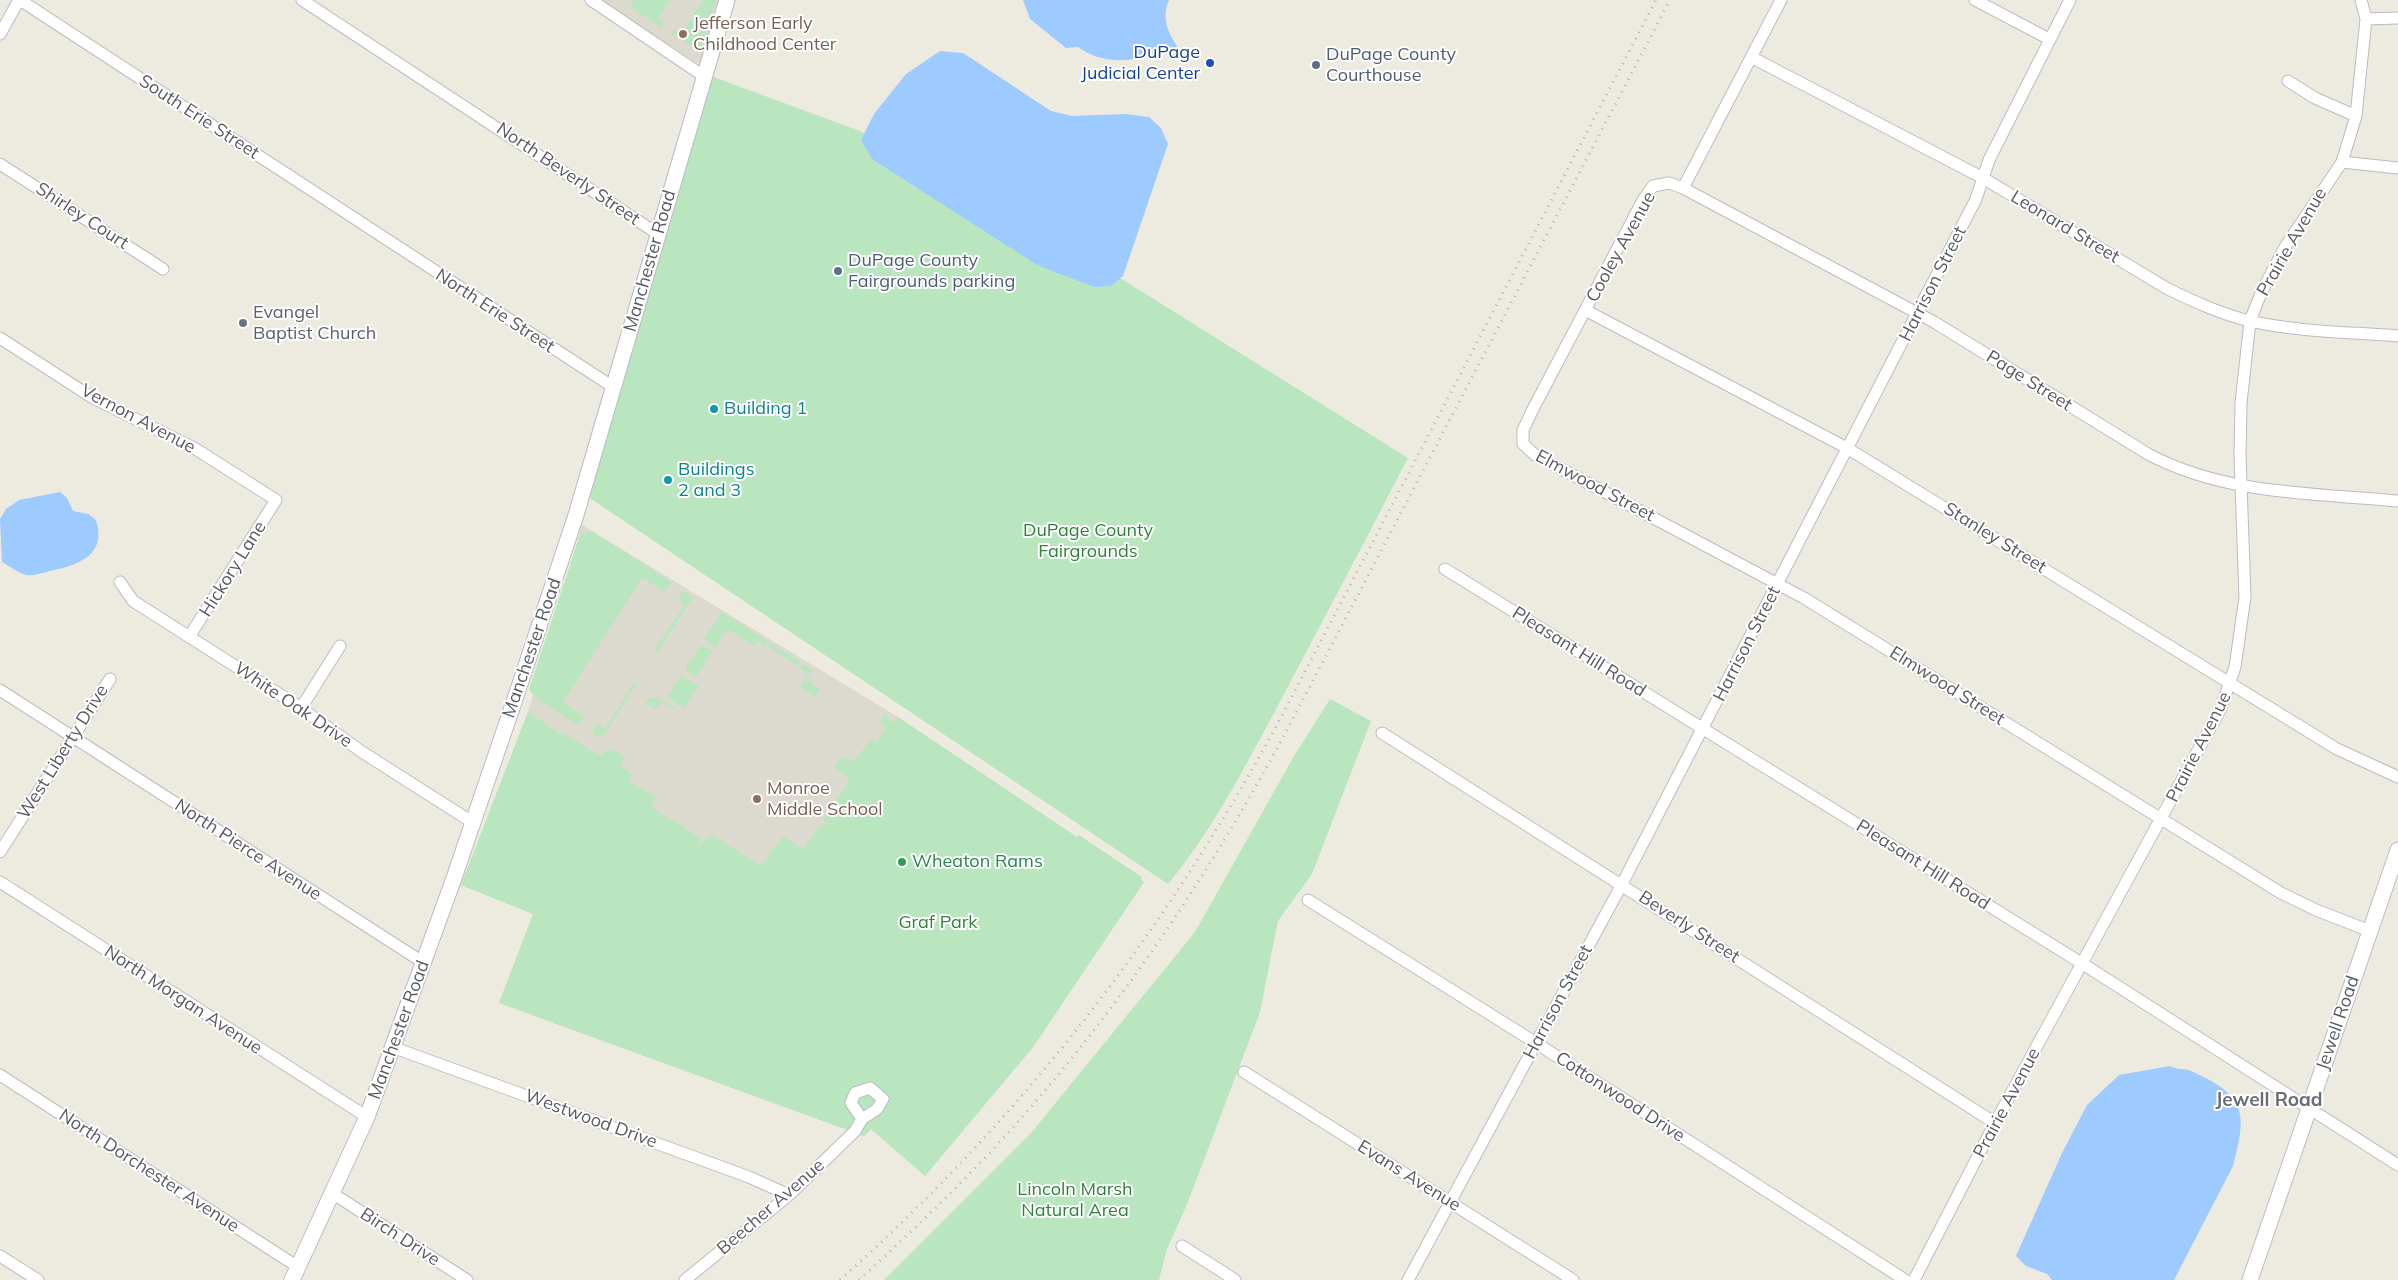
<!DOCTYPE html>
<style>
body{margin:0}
canvas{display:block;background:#edebdf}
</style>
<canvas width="2398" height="1280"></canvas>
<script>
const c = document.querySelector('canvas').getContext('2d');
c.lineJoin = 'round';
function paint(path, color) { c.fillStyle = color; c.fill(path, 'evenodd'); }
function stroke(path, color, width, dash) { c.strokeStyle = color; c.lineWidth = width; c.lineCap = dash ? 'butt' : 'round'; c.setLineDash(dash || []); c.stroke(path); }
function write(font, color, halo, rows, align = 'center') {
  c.font = font + ' Mulish,sans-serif'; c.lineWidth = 4; c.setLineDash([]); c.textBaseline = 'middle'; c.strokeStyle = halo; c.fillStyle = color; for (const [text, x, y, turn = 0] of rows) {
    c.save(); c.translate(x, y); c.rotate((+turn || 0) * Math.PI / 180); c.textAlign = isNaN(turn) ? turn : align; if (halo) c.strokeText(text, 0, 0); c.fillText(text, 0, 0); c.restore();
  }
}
paint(new Path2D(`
 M599,0h125l-20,67z
 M582,525l316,192 246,165 -111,165 -108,129 -54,-47 -7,7 -365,-133 34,-89 -72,-29 67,-173z`), '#dcdace');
paint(new Path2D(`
 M634,0h36l-12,18 5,4 -1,6 -32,-21z
 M703,0h13l-15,52 -30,-19 3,-3 8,3z
 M711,76l154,57 244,138 299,187c-44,85 -89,170 -134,255 -32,59 -63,120 -106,171l-580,-387z
 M588,531h4l78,50 1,3 -6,8 -23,-14 -79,124 21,14 -2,6 -6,2 -41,-26 -6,-9 51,-154z
 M687,592l6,5 -36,56 -3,-2 30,-46 -6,-7 3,-5z
 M721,613h2l44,28 -2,4 -8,-3 -3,4 -26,-17 -13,19 -11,-9z
 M770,643l31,19 -3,4 -30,-19z
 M701,645l12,6 -17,26 -11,-7z
 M803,664l9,6 -6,10 14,9 -5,8 -15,-10 7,-13 -7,-6z
 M681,676l18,10 -15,22 -17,-11z
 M634,682l3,2 -32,50 -5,2 -7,-1 4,-11 8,5z
 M656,697l19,11 -1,2 -12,-8 -7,8 -10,-7 3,-4z
 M1330,699l41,22 -59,153 -34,47 -18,91 -72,190 -21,47 -8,31h-275l147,-147 164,-201 99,-176z
 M528,712l32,22 3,-1 35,21 6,1 -1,-3 8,-3 14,8 -5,10 12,7 -3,7 27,17 -5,9 46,29 6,1 4,-5 -10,13 2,1 12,-12 50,32 22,-30 21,13 15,-23 3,-2 4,2 2,-3 -5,-3 27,-40 -16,-13 7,-10 12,4 19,-22 5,3 9,-14 -6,-6 5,-8 9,9 4,-6 179,120 2,-2 63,42 -1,3 3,2 -111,165 -108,129 -54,-47 -7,7 -365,-133 34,-89 -72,-29z`), '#bae6bf');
paint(new Path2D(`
 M1023,0h146c-8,18 -1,32 9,48 -34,10 -68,22 -100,-1l-12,1 -36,-29z
 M940,51l23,2 88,58 21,5 53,-2 24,3 12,11 7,16 -45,132 -12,10 -17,1 -57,-22 -165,-106 -11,-19 13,-26 32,-40z
 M60,492l7,6 6,13 15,3 8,6c11,35 -17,45 -46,51 -7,2 -17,5 -24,4 -7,-2 -17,-9 -24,-13l-2,-43 6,-10 13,-9z
 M2170,1066c6,4 14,2 21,5 54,24 57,40 42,95l-59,114h-122l-5,-6 -21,-8 -10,-10 46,-103 25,-48 32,-30z`), '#9dcaff');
const minor = new Path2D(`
 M20,0l593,387
 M302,0l356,234
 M591,0l114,77
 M1975,0l74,39
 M2366,19l32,-1
 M0,34l19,-34
 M1751,57l232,121 185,111c27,13 53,25 82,32 47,11 99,11 148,15
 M2288,81l27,17 41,18
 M2342,162l56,6
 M0,164l163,105
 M1683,188l98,-188
 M1585,310l262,138 490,301 61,28
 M0,338l93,60 101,50 82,52 -87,137
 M1445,569l638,395 315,201
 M120,582l13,19 168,107 61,44 110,70
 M0,690l424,273
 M301,708l39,-62
 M1382,733l613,390
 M0,852l110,-173
 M0,882l367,235
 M1308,900l228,143 369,237
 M2370,931l-54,-21 -35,-17 -477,-295 -269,-143 -12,-11v-14l10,-21 110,-209 10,-14 16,-3 14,5 251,134 214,132c77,41 165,39 250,47
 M392,1047l357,130 40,18
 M1244,1072l329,208
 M0,1075l298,192
 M332,1193l135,87
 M1182,1246l53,34
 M0,1256l38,24
 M685,1280l104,-85 66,-64 7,-12 -11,-16 4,-10 15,-5 13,11 -6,10 -15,10
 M1408,1280l214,-396 354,-685 13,-39 81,-160
 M1914,1280l81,-157 226,-415 14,-41 10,-70 -5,-142 1,-52 9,-82 11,-28 24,-46 57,-85 14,-46 10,-97 -5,-19`);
const tertiary = new Path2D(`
 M292,1280l75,-163 86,-236 63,-185 60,-181 151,-515
 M2250,1280l148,-430`);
stroke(minor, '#babcc2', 13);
stroke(tertiary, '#babcc2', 17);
stroke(minor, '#fff', 11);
stroke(tertiary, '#fff', 15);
stroke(new Path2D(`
 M840,1280c182,-163 320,-341 437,-555l379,-725
 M859,1280c48,-44 94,-88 138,-135 115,-125 210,-266 290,-415l383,-730`), '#b3b4b5', 3, [1, 6]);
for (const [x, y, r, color] of [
 [683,34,5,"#8d6e63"],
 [1210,63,5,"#1a4fb4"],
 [1316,65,5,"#5c6f8a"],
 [838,271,5,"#5c6f8a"],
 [243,323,5,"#6b7280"],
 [714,409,5,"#0f9aa8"],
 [668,480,5,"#0f9aa8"],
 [757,799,5,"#8d6e63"],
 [902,862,5,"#2e9e5b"]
]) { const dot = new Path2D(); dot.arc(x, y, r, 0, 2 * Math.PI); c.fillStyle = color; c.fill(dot); stroke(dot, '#fff', 2); }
write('18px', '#785e54', '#fff', [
 ["Jefferson Early",693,24],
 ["Childhood Center",693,45],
 ["Monroe",767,789],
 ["Middle School",767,810]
], 'left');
write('18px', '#164399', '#fff', [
 ["DuPage",1200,53],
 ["Judicial Center",1200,74]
], 'right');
write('18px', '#4e5e75', '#fff', [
 ["DuPage County",1326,55],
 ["Courthouse",1326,76],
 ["DuPage County",848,261],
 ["Fairgrounds parking",848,282]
], 'left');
write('18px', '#585b62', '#fff', [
 ["South Erie Street",199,117,33],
 ["North Beverly Street",568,174,34],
 ["Shirley Court",82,216,33],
 ["Leonard Street",2065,227,31],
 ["Prairie Avenue",2292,242,-60],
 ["Cooley Avenue",1621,247,-61],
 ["Manchester Road",650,261,-74],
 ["Harrison Street",1933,284,-63],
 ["North Erie Street",495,311,33],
 ["Page Street",2029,381,32],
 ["Vernon Avenue",138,419,28],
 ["Elmwood Street",1595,486,28],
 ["Stanley Street",1995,538,32],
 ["Hickory Lane",233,569,-58],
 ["Harrison Street",1747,644,-63],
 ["Manchester Road",532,648,-71],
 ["Pleasant Hill Road",1579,652,32],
 ["Elmwood Street",1947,686,32],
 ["White Oak Drive",293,705,34],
 ["Prairie Avenue",2199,747,-63],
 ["West Liberty Drive",63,752,-58],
 ["North Pierce Avenue",248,850,33],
 ["Pleasant Hill Road",1923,865,32],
 ["Beverly Street",1689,927,33],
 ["North Morgan Avenue",183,1000,33],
 ["Harrison Street",1558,1002,-62],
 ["Jewell Road",2338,1023,-71],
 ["Manchester Road",399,1030,-70],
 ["Cottonwood Drive",1620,1097,33],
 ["Prairie Avenue",2007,1103,-62],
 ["Westwood Drive",591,1119,20],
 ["North Dorchester Avenue",149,1171,33],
 ["Evans Avenue",1409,1176,32],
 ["Beecher Avenue",771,1207,-41],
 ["Birch Drive",400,1237,33]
]);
write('18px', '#5b616d', '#fff', [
 ["Evangel",253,313],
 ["Baptist Church",253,334]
], 'left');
write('18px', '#0d838f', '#fff', [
 ["Building 1",724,409],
 ["Buildings",678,470],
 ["2 and 3",678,491]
], 'left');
write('18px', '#2f823c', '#fff', [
 ["DuPage County",1088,531],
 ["Fairgrounds",1088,552],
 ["Graf Park",938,923],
 ["Lincoln Marsh",1075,1190],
 ["Natural Area",1075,1211]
]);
write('18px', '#27864d', '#fff', [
 ["Wheaton Rams",912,862]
], 'left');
write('bold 19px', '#696d74', '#fff', [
 ["Jewell Road",2269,1100]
]);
</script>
